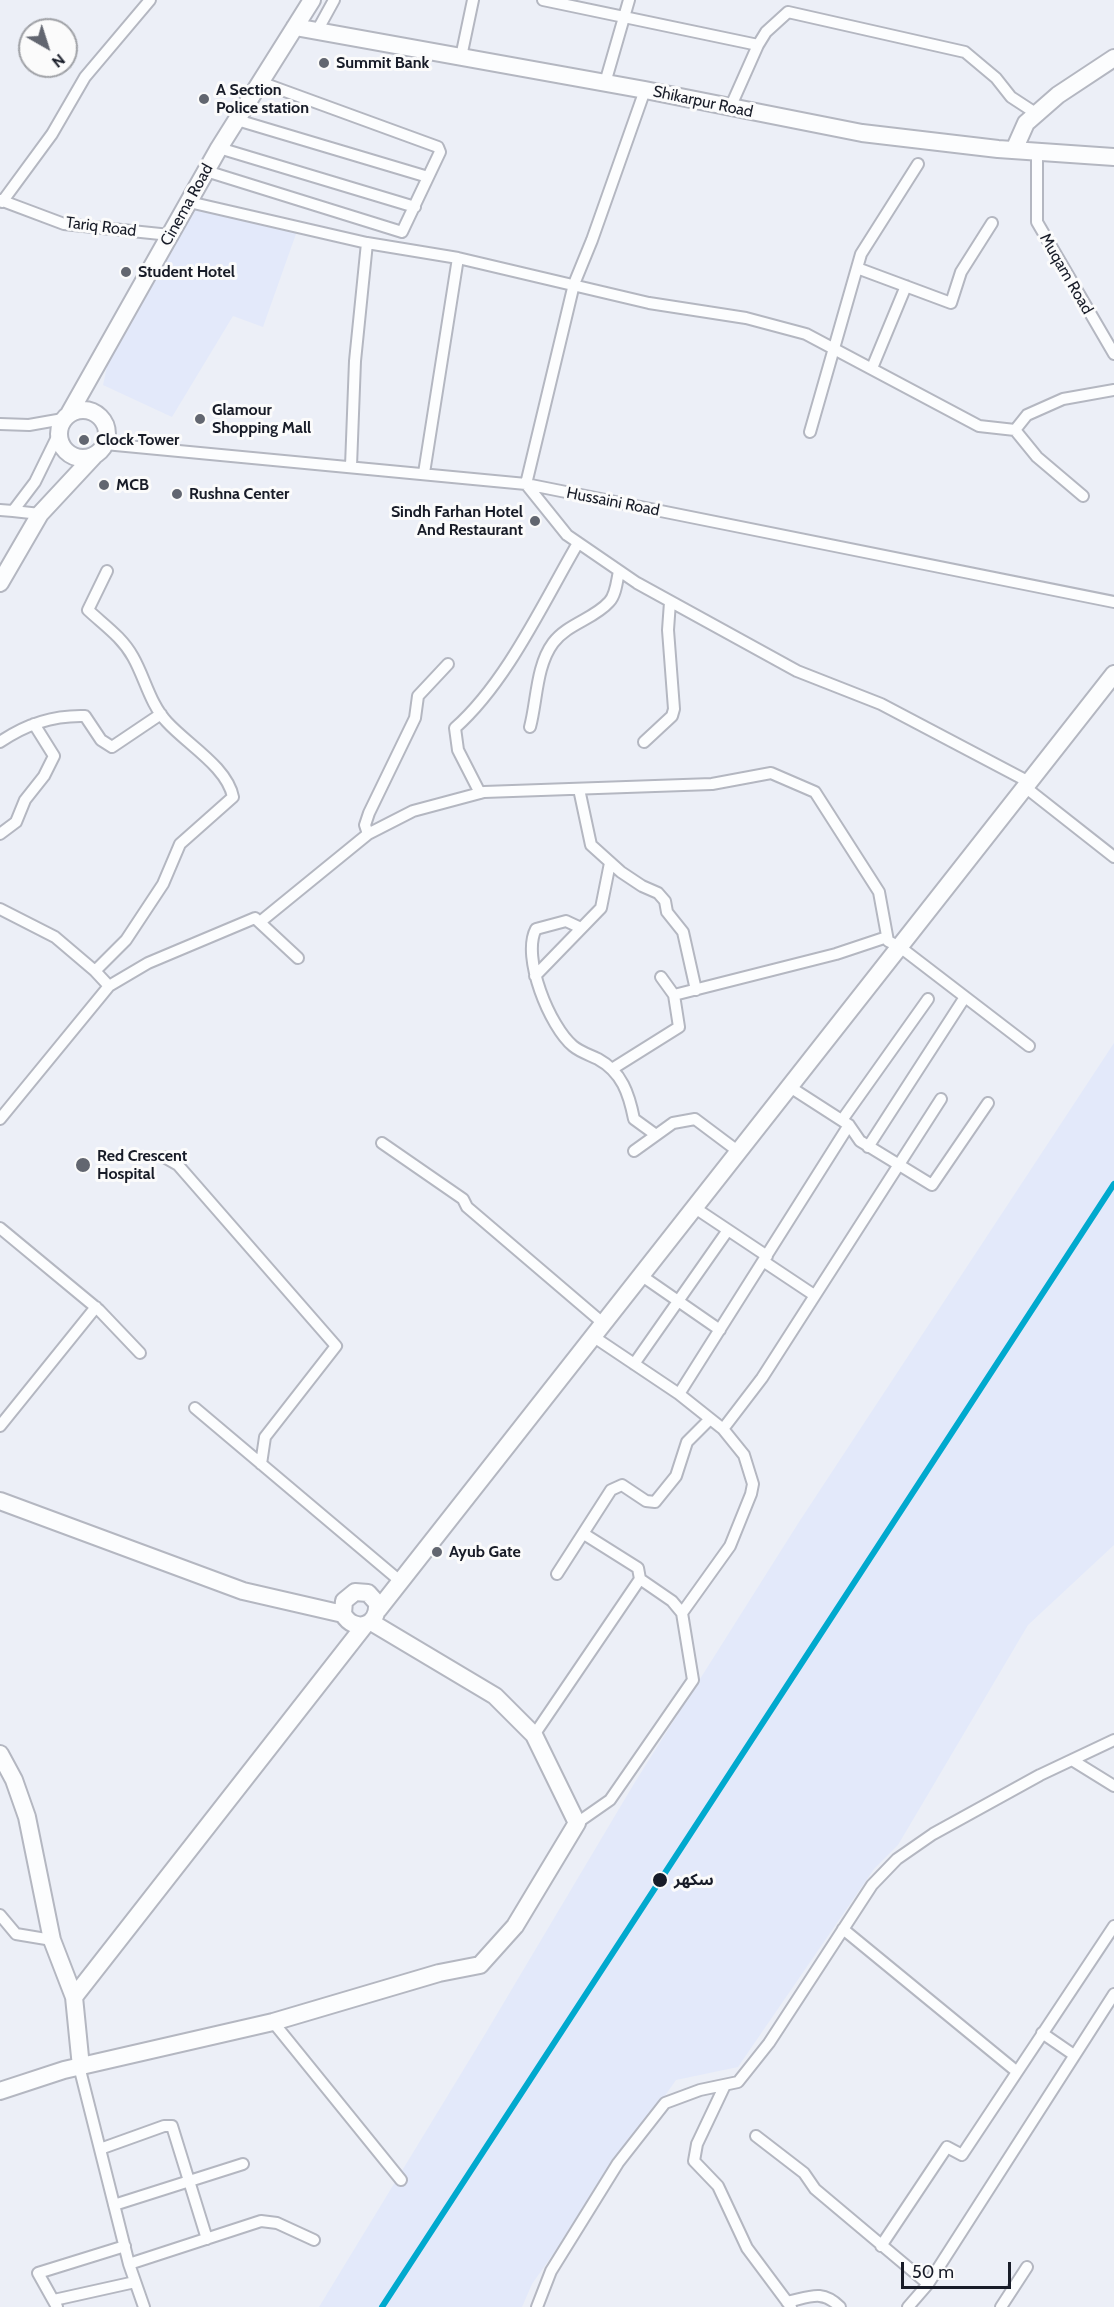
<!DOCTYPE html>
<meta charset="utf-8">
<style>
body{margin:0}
#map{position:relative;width:1114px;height:2307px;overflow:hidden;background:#eceff7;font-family:Cabin,sans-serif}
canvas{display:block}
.north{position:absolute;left:18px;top:18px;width:60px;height:60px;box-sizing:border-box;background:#fbfbfb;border:2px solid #a0a2a7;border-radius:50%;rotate:141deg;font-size:16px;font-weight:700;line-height:24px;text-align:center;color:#181c28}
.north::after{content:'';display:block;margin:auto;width:21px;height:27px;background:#626670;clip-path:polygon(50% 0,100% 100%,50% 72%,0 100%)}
.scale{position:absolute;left:901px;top:2262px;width:110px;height:27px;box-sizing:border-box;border:3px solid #181c28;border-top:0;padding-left:8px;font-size:18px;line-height:21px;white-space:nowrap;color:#181c28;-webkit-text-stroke:4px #fbfbfb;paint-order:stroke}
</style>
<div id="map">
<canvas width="1114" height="2307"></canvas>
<div class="north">N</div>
<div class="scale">50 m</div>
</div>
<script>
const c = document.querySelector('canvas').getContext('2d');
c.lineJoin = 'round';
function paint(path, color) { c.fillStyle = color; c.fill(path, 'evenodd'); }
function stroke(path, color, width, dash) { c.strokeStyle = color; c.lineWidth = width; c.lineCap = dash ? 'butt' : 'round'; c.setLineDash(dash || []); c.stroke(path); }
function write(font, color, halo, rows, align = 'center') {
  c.font = font + ' Cabin,"Noto Sans Arabic",sans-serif'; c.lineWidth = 6; c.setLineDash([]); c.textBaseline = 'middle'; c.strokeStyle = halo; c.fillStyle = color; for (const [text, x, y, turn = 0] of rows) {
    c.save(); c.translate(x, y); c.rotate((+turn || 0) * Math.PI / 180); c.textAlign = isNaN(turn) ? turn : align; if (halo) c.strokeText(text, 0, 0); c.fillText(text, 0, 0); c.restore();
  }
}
paint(new Path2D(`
 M197,203l100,28 -34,96 -30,-11 -61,101 -69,-32 8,-37z
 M1114,1043v502l-86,80 -130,220 -24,24 -136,198 -62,13 -144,204 -10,23h-203l165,-271 151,-254 164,-260z`), '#e3e9fa');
const street = new Path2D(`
 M543,0l215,45
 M317,31l17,-31
 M461,57l12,-57
 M605,83l24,-83
 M645,90l-53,150 -18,44 -48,200 41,51 70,48 160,88 84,33 148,78
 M730,108l28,-63 8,-13 22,-20 177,40 31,26 15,19 26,17
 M237,120l191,57
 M219,148l196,59
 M1037,152v70l77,132
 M206,171l196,61 38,-80 -2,-5 -178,-65
 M0,200l64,24 106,11
 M2,202l50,-68 33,-57 65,-77
 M189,202l178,41 91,15 191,45 97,15 60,16 173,92 36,4 22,27 46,39
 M857,268l94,35 10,-31 31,-49
 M872,368l34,-82
 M0,424l29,1 34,-6
 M1015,430l12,-15 36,-16 51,-9
 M810,432l51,-178 57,-90
 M105,444l421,40 588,118
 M351,466l4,-105 12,-118
 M424,473l34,-215
 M0,510l13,1 22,-29 23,-47
 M13,511l27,3
 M530,727c7,-26 6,-61 23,-84 14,-19 41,-24 56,-41 7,-7 8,-22 10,-31
 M0,742c26,-18 53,-27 85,-26l16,24 11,7 49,-33
 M644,742l28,-26 2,-7 -6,-79 2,-28
 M1025,787l89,70
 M579,789l12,56 30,27 21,14 16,7 7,8 2,11 16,20 13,58
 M480,793l-22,-43 -3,-22c52,-46 88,-125 123,-185
 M0,834l16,-12 9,-22 19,-24 10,-20 -20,-32
 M368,834l-3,-9 4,-12 46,-95 3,-22 30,-32
 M0,909l55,28 40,34 14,15
 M260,922l108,-88 45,-23 71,-19 228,-8 59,-11 44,19 64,100 9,49 12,6 129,99
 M581,928l-15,-7 -30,8c-15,28 14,98 37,117 7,6 17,9 25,13 24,13 31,35 36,60l22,16
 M95,971l31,-31 37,-56 17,-40 53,-47c-6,-30 -45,-52 -66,-75 -17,-18 -22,-44 -34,-65 -11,-20 -29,-32 -45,-47l19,-39
 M535,976l66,-68 9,-45
 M661,977l13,18 162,-41 51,-17
 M612,1069l67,-42 -5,-32
 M790,1087l59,38 11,16 72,44 56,-82
 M0,1119l109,-133 39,-23 107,-45 43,40
 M842,1120l86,-121
 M382,1143l81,56 4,8 137,117
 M868,1147l97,-150
 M634,1151l39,-28 22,-4 44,33
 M164,1157l14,8 158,181 -71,91 -4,27
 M695,1208l72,48
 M0,1228l99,82 41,43
 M763,1261l51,34
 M642,1276l78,54
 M594,1337l85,57 44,35 21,26 9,29 -2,10 -21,52 -48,67
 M634,1364l94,-134
 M679,1394l170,-269
 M195,1408l205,173
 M0,1426l96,-119
 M723,1429l39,-51 179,-279
 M557,1574l54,-84 11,-5 24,16 9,1 21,-26 11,-34 23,-23
 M534,1735l106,-156
 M1072,1760l42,26
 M577,1823l33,-23 83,-120 -11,-67 -10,-12 -32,-22 -2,-11 -54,-34
 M0,1915l16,19 36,6
 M843,1929l173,142
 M273,2022l128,158
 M1042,2033l32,22
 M81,2067v7l48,190 15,43
 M725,2085l-28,59 -3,17 24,25 29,62 44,59
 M756,2136l48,37 11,16 113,95
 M100,2149l64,-23h8l35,113
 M114,2205l129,-41
 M881,2246l66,-99 15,8 152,-229
 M129,2264l132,-43 16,2 37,17
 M54,2300l81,-18
 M787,2302c23,-5 35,-13 53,5
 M57,2307l-19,-34 87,-27
 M537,2307l14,-36 67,-108 47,-60 35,-13 38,-8 31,-39 103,-158 25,-26 36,-25 107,-59 74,-35
 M908,2307l20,-23 186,-290
 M1001,2307l26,-40`);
const secondary = new Path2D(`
 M295,27l350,63 217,43 136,16 116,8
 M1014,150l12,-27 32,-28 56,-37
 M59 434a24 24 0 1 1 48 0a24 24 0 1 1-48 0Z
 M69,414l150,-266 93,-148
 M0,583l40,-69 54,-58
 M0,1501l243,90 100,23c12,20 36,12 34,-11l-9,-10 -13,-1 -11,9 -1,13
 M378,1610l736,-936
 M0,1754l14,26 13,37 25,123 22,57 7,70
 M74,1997l291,-372
 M0,2091l64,-21 209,-48 166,-49 41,-8 35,-39 62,-103 -43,-88 -39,-39 -124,-74`);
stroke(street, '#b4b7c1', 14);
stroke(secondary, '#b4b7c1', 20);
stroke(street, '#fcfdfe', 10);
stroke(secondary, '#fcfdfe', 16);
stroke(new Path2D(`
 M382,2307l732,-1123`), '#00a9ce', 6);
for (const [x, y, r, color] of [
 [324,63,6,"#626670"],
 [204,99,6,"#626670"],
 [126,272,6,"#626670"],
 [200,419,6,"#626670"],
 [84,440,6,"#626670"],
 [104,485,6,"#626670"],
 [177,494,6,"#626670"],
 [535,521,6,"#626670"],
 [83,1165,8,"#626670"],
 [437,1552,6,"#626670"],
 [660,1880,8,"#181c28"]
]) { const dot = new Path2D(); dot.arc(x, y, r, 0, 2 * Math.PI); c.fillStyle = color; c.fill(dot); stroke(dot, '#fbfbfb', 2); }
write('bold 16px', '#181c28', '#fbfbfb', [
 ["Summit Bank",336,63],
 ["A Section",216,90],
 ["Police station",216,108],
 ["Student Hotel",138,272],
 ["Glamour",212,410],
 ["Shopping Mall",212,428],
 ["Clock Tower",96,440],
 ["MCB",116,485],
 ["Rushna Center",189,494],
 ["Sindh Farhan Hotel",523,512,"right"],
 ["And Restaurant",523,530,"right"],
 ["Red Crescent",97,1156],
 ["Hospital",97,1174],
 ["Ayub Gate",449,1552]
], 'left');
write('16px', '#181c28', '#fbfbfb', [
 ["Shikarpur Road",703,102,12],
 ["Cinema Road",187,205,-61],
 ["Tariq Road",101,227,7],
 ["Muqam Road",1066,274,60],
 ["Hussaini Road",613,502,11]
]);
write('bold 16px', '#181c28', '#fbfbfb', [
 ["سكهر",674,1880]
], 'left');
</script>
